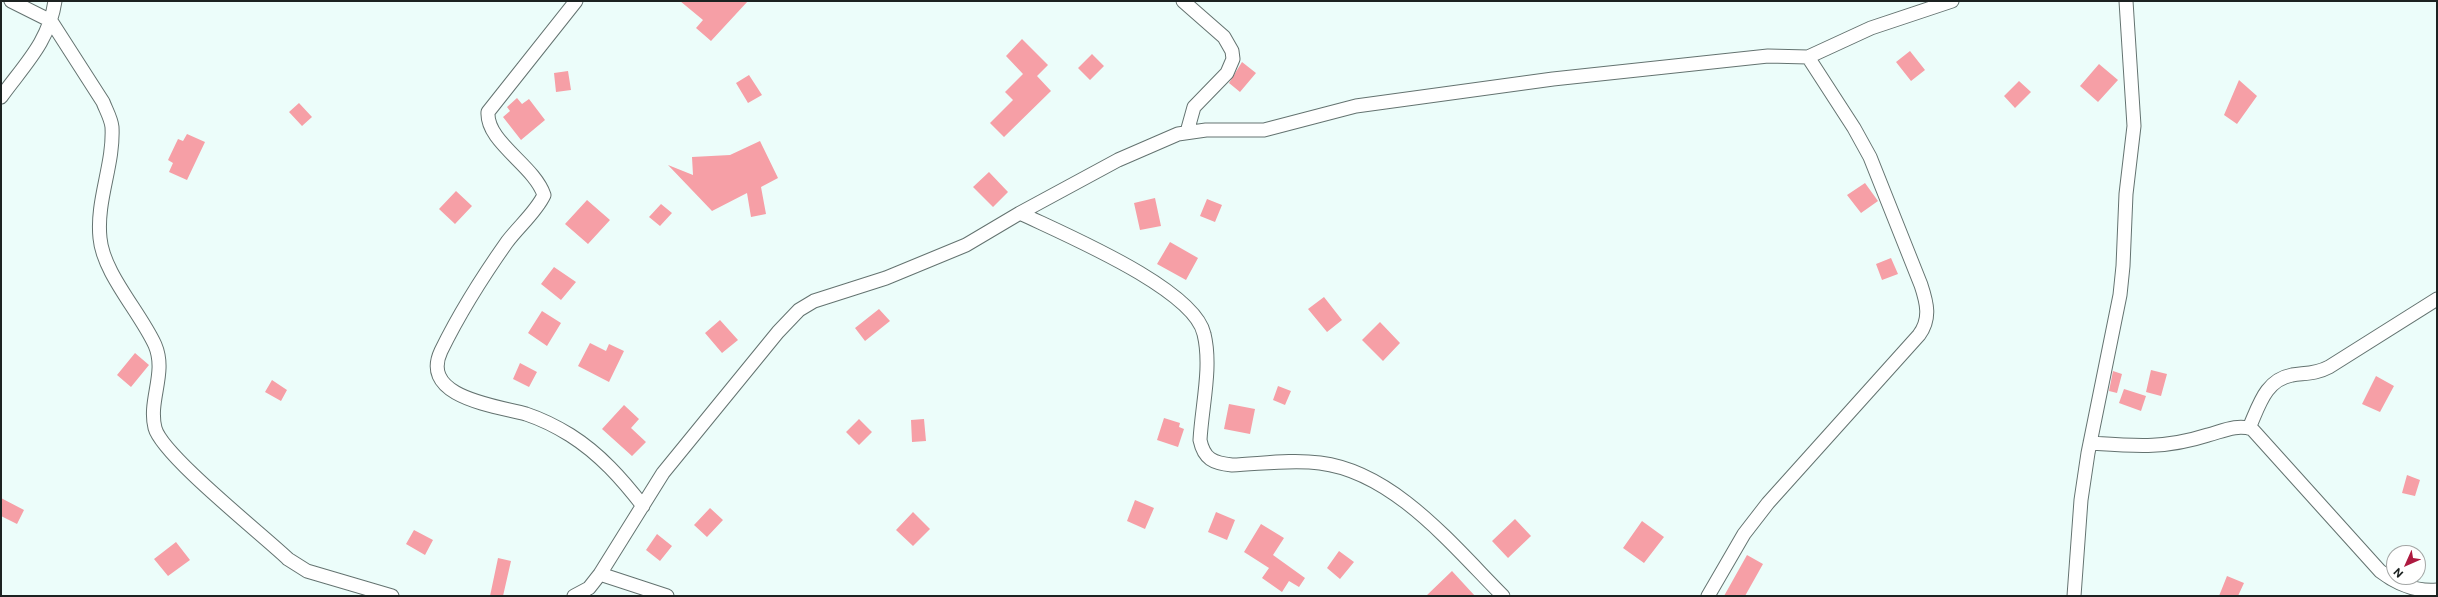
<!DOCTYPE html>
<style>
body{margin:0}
#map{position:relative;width:2438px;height:597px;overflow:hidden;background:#ecfdfa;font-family:Commissioner,sans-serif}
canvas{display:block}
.frame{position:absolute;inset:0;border:2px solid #1c2221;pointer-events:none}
.north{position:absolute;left:2386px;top:545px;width:40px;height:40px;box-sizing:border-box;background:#fff;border:1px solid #a4a7a6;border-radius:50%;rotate:225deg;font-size:11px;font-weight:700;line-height:16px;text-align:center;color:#1c2221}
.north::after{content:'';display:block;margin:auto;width:14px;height:18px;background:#ae1a40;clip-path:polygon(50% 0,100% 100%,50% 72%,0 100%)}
</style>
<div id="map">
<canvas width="2438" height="597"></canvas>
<div class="frame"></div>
<div class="north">N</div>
</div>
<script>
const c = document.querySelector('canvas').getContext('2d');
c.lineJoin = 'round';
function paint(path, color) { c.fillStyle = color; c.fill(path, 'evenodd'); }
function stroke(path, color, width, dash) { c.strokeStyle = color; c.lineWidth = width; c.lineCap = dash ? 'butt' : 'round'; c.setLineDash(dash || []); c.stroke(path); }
paint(new Path2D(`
 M680,1h68l-37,40 -15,-13 7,-8z
 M1022,39l26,26 -11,11 14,15 -47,46 -14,-14 23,-23 -8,-8 18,-18 -17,-18z
 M1910,51l15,19 -14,11 -15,-19z
 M1092,54l12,12 -14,14 -12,-12z
 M1242,62l14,11 -16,19 -11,-9z
 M2099,64l19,16 -20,22 -18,-16z
 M568,71l3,19 -15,2 -2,-19z
 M749,75l13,20 -14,8 -12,-20z
 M2239,80l18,16 -20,28 -13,-9z
 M2019,81l12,11 -16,16 -11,-12z
 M517,98l5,6 7,-5 16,21 -24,20 -18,-23 7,-6 -3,-4z
 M299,103l13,14 -10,9 -13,-14z
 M187,134l18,8 -18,38 -18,-8 4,-9 -5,-3 10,-21 5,2z
 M760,141l18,37 -17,9 5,27 -15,3 -4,-24 -35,18 -44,-46 25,10 -1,-18 38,-2z
 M989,172l19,20 -15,15 -20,-20z
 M1865,183l13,18 -17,12 -14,-18z
 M456,191l16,15 -17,18 -16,-15z
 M1155,198l6,28 -21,4 -6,-27z
 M1207,199l15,6 -7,17 -15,-6z
 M587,200l23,20 -22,24 -23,-20z
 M661,204l11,9 -12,13 -11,-9z
 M1170,242l28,16 -12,22 -29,-16z
 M1891,258l7,16 -16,6 -6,-16z
 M554,267l22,15 -15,18 -20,-16z
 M1324,297l18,23 -15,12 -19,-23z
 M879,309l11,12 -25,20 -10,-13z
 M542,311l19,12 -14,23 -19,-13z
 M720,320l18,20 -16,13 -17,-20z
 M1380,322l20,21 -17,18 -21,-21z
 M590,343l16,8 3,-7 15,7 -15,31 -31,-16z
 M135,353l14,12 -18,22 -14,-12z
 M520,363l17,9 -8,15 -16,-8z
 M2151,370l16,4 -6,22 -15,-4z
 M2113,371l9,3 -5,19 -8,-2z
 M2376,376l18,10 -14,26 -18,-8z
 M272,380l15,10 -6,11 -16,-9z
 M1278,386l13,5 -6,14 -12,-5z
 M2124,389l22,7 -5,15 -22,-8z
 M1229,404l26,5 -5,25 -26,-5z
 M624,405l15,14 -8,9 15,14 -14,14 -30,-27z
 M1164,418l16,5 -1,4 5,2 -6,18 -21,-7z
 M859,419l13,13 -13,13 -13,-13z
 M924,419l2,22 -14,1 -1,-22z
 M2407,475l13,5 -5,16 -13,-3z
 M1,498l23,12 -7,14 -16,-8z
 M1135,500l19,8 -9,21 -18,-8z
 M710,508l13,12 -16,17 -13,-12z
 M913,512l17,17 -17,17 -17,-16z
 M1216,512l19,8 -8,20 -19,-8z
 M1515,519l16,17 -23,22 -16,-17z
 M1642,521l22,16 -20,26 -21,-15z
 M1261,524l23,14 -11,17 32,23 -6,9 -10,-6 -7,11 -20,-14 7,-10 -25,-16z
 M414,530l19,10 -8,15 -19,-11z
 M657,534l15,12 -12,15 -14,-11z
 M176,542l14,18 -22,16 -14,-17z
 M1339,551l15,11 -14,17 -13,-11z
 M1747,555l16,9 -18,32h-21z
 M498,558l13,3 -8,35h-13z
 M1452,571l23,25h-49z
 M2227,576l17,7 -6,13h-19z`), '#f69fa6');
const street = new Path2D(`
 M11,1l40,20 52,81c3,8 8,16 9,25 2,38 -16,73 -12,111 3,35 40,74 55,107 12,28 -7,55 0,83 7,27 108,107 133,131l19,12 85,25
 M576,1l-88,111c-2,30 46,53 56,83 -8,17 -25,31 -37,47 -24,34 -47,70 -66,109 -22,47 57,55 85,63 15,5 31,13 44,21 30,19 52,44 73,71
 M1183,1l41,36 8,14 1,8 -6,14 -33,34 -7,25
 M1,97c23,-32 48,-55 54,-96
 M1020,213c41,20 174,75 184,121 8,33 -2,71 -4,106 4,19 13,23 32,25 28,-1 59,-6 88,-2 74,9 133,83 183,133
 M2249,428c10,-22 16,-48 43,-53 13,-2 24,-1 37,-8l108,-68
 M2090,443c45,3 74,6 118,-8 15,-4 29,-11 44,-6l128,142c17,13 35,21 57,19
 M600,574l67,22
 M574,596l15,-8 11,-14 63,-101 115,-141 21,-22 15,-9 72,-23 80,-33 54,-32 98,-53 60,-26 28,-4h58l92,-24 197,-27 215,-23 40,1 63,-29 81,-27
 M1708,596l36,-62 24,-31 151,-168c12,-16 8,-32 2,-50l-51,-128 -16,-29 -46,-71
 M2074,596l7,-96 7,-47 32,-158 3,-29 3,-72 8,-68 -8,-125`);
stroke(street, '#647370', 15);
stroke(street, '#fff', 13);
</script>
